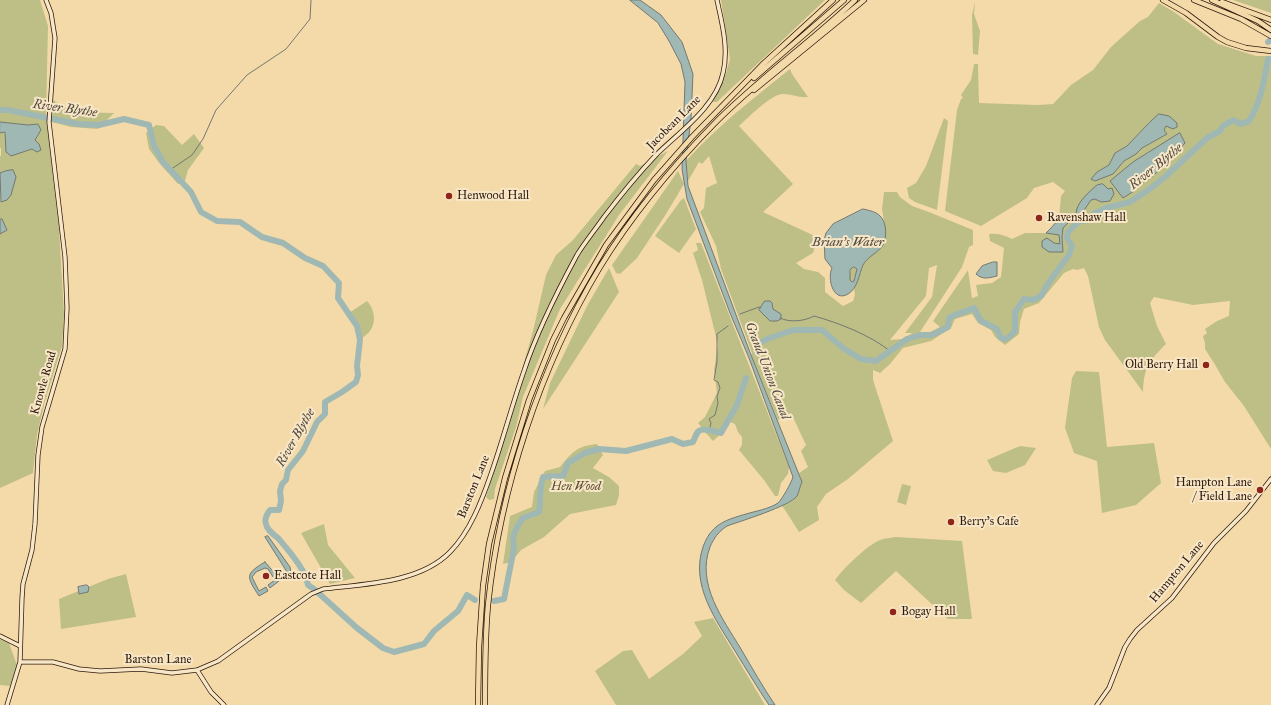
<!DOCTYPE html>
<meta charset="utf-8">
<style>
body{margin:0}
canvas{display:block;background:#f4daa9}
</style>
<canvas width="1271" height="705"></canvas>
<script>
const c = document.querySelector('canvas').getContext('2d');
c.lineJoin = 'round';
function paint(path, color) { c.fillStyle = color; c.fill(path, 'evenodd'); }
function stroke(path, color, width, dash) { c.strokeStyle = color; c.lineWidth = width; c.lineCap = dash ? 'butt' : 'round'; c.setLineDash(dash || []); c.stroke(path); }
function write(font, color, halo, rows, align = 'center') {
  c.font = font + ' "IM FELL Great Primer",serif'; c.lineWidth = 4; c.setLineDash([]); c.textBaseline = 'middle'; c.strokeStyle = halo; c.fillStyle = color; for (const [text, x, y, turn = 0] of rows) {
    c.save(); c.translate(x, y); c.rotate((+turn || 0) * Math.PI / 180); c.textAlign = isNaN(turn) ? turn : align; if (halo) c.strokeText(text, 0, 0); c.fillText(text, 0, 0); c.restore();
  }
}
paint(new Path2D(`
 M0,0h40l8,26 -2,91 13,112 5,85 -2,32 -17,55 -8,34 -4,38 -33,15v-254l7,-4 -6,-11 -1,1v-18l5,-31 -5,2v-17h1v-7l-1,-2v-14l4,-1 1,3 14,17h6l7,-3 3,-9 6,-10 -3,-6 -10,1 -28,-3z
 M721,0h104l-108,102h-4l13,-29 4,-14z
 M1233,0h38v13z
 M975,2l-1,12 6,17 -2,24 -5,-1 -1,-39z
 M1159,3l15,9 44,32 38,12h15v393l-27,-43 -19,-24 -11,-19 -9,-14v-6l-2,-7 4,-3 -2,-4 12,-8 12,-5 1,-15 -37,4 -39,-8 -4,6 7,23 9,18c-17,17 -22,23 -23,48l-38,-52 -6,-13 -11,-51 -4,-8 -7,2 -4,-1 -9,4 -25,30 -15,6 -4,13 -1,12 -14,11 -10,-8 -4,-7 -13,-7 -6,-9 -17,5 -4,9 -20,13 -28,7 -13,16 -10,9 -7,-3v10l20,61 -45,38 -22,15 -9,13 2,13 -20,12 -14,-22 -3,-4c10,-5 14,-6 17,-17 2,-8 3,-8 0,-16l9,-6 -7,-16 5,-6 -15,-32 -13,7 -27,-65 1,-2 -31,-84 -5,-23 -16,-34 4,-4 2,-20 11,-5 -8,-27 -7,8 -3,-2 -11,19 -2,-20c31,-35 68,-63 104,-92l2,5 16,23c-9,1 -17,-3 -25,-3 -12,0 -35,24 -44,32l54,58 -30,28 54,25 -4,16 -17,10 8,6 14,3 7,6v14l18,14 10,-5 2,-6 -1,-6 9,-23 7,-11 8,-5 7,-13v-9l-3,-19 2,-17h13l3,5 12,9 17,6 44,18v15l-4,2 -7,20 -42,65h10l10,-5 -7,-6 35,-51 4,28 6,-2 -2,-11 16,-2 9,-6 3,-29 -14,-7 -1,-7c9,-1 15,1 23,5l13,-6h21c5,-4 8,-9 13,-14l2,-23 4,-5 -12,-9 -19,6 -7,10 -46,28 -36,-15 12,-101 4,-11 2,-1 -2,-3 10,-15 3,-16h4l1,39 59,2 15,-1 18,-19 22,-15 18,-23 29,-26 8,-4zM1149,123l28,4 -11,-1 -2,4 3,4 -25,14 -6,6 -12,7 -11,13 -3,1 -13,-3 12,-7 6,-12 12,-7zM937,265l-5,32 -27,36h8l-11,6 -12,1 36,-44 3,-28z
 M53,100l20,12 41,1 -16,16 -27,-2 -19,-5z
 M944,118l4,3 -11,89 -22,-8 -6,-4 -2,-10 9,-5 10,-17z
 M156,125l8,1 18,19 12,-11 10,14 -16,22 -3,11 -7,3 -18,-20 -11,-15 -3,-16z
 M668,151l-49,64 -59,94 -37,88 -7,30 -21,62 -1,10 -5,1 -3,-3 47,-166 13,-56 10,-20 17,-15 63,-76 4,2z
 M678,171l6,13 -18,30 -29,44 -17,16 -4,-1 -4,-8z
 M684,198l12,31 -17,24 -24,-17 26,-36z
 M696,243h5l88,224 -1,7 -7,9 -3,13h-3l-11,-16 -25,-30 3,-5v-8l-4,-5 -3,-8 -5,-2 -4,7 -13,12 -8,-9 -7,-9 7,-6 12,-24 -3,-23 4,-25 -16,-65 -9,-27 5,-3z
 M854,267l3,2 -3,12 -2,1 -2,-2c-1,-4 -1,-11 4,-13z
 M609,268l10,24 -76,117 7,-26 37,-77z
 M367,301c7,7 10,21 3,30 -2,3 -7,6 -10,9l-3,-14 -8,-13z
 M1076,371l23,1 8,75 47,-4 7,40 -25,22 -34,8 -5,-52 -23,-8 -9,-25 7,-50z
 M597,444l6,11 -10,13 16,9 10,9v9l-3,10 -46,9 -26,23 -23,13 -10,12 -8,2 7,-48 22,-9 2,-15 11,-21 15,-4c12,-15 17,-21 37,-23z
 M1020,446l16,2 -11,17 -19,8 -13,-2 -6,-11z
 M902,484l9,2 -5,19 -9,-3z
 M324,524l4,21 27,33 -25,6 -29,-51z
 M896,537l66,4 10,78h-24l-52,-48 -35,32 -17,-13 -9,-10c9,-12 31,-34 45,-40 5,-2 11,-2 16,-3z
 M126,574l10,43 -75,12 -2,-30 49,-20z
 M713,618l52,87h-149l-21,-34 28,-20 9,-1 17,29 34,-25 19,-18 -8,-14z
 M0,639l9,4 8,22 -7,21 -10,-1z`), '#bebf86');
const water = new Path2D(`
 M630,0h10l21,15 21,27 11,32 -2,44 -5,43 2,25 63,169 51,127c-2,4 -3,10 -5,14 -7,10 -56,25 -70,30 -9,6 -13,12 -17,21 -14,37 13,72 31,102 11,19 22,38 34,56h-6c-12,-18 -23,-36 -34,-54 -19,-31 -45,-66 -32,-104 3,-8 6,-14 13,-20 8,-7 20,-10 30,-13 10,-3 23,-5 32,-11 5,-5 13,-20 15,-26l-44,-119 -19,-45 -43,-114 -5,-30 3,-87 -4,-18 -12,-23 -11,-18z
 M1159,114l10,2 8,7v4l-4,2 -7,-3 -2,4 3,4 -25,14 -6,6 -12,7 -11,13 -18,7 -4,-2 6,-7 12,-7 6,-12 12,-7 22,-23z
 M0,122l28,3 10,-1 3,6 -6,10 4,4 2,6 -4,2 -5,-3 -21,7 -5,-4 -1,-20 -5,1z
 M1180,133l5,10c-16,17 -31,37 -54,45l3,3 -11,7 -13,-17 23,-19z
 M13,170l3,7 -5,18 -4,5 -6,2 -1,-29 5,-2z
 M1103,184l5,5 4,-1 2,6 -4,7 -9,1 -6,-3 -4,1 -11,16 -4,-3c1,-11 13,-21 21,-28z
 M863,209c5,1 14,3 17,7 7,6 7,22 3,29 -5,8 -15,11 -20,20 -4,9 -5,23 -15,29 -15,9 -21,-16 -16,-26l-7,-9 -1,-19 2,-7 7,-9zM854,267l3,2 -3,12 -2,1 -2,-2v-10z
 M1067,216l7,1 -11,11 -1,9 1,15h-14l-7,-5v-6l5,-3 7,5 6,1 -1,-9 -13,-2c9,-8 8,-12 21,-17z
 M2,219l5,11 -7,4v-14z
 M993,262h4v14c-9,2 -14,4 -21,-2l6,-8z
 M765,301h5l2,2 1,6 8,5v5l-4,2h-7l-11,-11z
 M268,536l22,31 1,6 -4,-1 -22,-35z
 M265,562l13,15 1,4 -9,7 -2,-3 7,-5 -7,-11 -3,-1 -9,4 -4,5 7,14 7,-4 2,4 -9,5c-13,-20 -14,-22 6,-34z
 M87,585l2,2 -1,5 -9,2 -1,-7z`);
paint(water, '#a0b8b3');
stroke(water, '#737871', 1);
stroke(new Path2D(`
 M170,170l22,-15 11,-16 13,-29 31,-35 39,-26 24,-30 1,-19
 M740,314l19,-7 2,1
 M780,318c10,5 25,3 34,-2 25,7 56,19 76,35
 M709,431l2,-8 -2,-4 6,-4 3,-12 -1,-7 3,-8 -2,-6 -4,-2 3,-18v-28l11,-8`), '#737871', 1);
stroke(new Path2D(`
 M1268,42l2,-2
 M0,110h8l70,14 21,1 25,-6 25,6 5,21 9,16 28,30 10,20 16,9 23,1 22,15 21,6 22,15 18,8 16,17 -1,15 19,28 3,14 -3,26 1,9 -2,7 -14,10 -17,10v12l-8,8 -14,29 -15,19 -2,10 -4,4 -2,7 1,10 -2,9h-9c-3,4 -6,9 -4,14 1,6 7,10 12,14 10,12 28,32 30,47l6,4 43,39 26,20 11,4 30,-8 10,-13 24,-20 9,-16 8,5
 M757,353l3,-10 7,-4 26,-9h29l21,18 18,11 15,2 31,-22 13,-4h12l16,-8 1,-9c8,-5 17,-6 25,-10l7,13 16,8 4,9 4,1 4,-2 6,-6v-19l9,-13 9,1 8,-4 8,-14 20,-27 3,-9 -5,-8 1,-6 10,-10 10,-2 5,-6 13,-6 24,-6 21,-14 15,-12 41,-38 13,-7 3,-5 10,-6 8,4 8,-3c12,-19 15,-40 19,-62
 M494,601l10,-2 10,-51 -1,-11 4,-10 6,-9 16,-6c2,-12 0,-24 4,-35l20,-1 5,-13 17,-10 14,-4 27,2 46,-12 11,5 10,-2c4,-8 3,-14 15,-12 5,1 9,1 13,3l16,-28 9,-27`), '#a0b8b3', 6);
const secondary = new Path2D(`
 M0,636l20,10
 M20,662h33l26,7 21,2 41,-2 31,4 25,-3 21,-9 93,-67 12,-5c41,-5 97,-6 127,-37 20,-20 32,-52 41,-78 12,-34 21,-69 33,-103 13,-40 33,-79 53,-116 8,-13 18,-25 27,-38 16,-21 33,-42 52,-62 23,-23 60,-48 67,-82 6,-24 -1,-50 -6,-73
 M197,670l14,22 13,13
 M7,705l13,-43 2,-64 1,-14 9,-34 3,-26 3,-69 4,-28 23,-78 2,-41 -2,-51 -16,-135 6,-84 -4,-25 -5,-13
 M1097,705l12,-17 16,-41 5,-8 7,-9 35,-32 42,-55 32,-32 25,-32`);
const highway = new Path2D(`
 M1163,0l23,13 32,24 9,5 19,6 25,3
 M1194,0l47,19 30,17
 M1212,0l46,21 13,9
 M1222,2l49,18
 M754,78l90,-78
 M754,90l110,-90
 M478,705l1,-58 4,-61 6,-42 16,-66 24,-78 24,-60 11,-22 42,-73 48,-65 38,-43 70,-72 71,-65
 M485,705c0,-33 0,-67 3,-100 12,-116 52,-238 112,-338 32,-52 72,-100 114,-143 44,-45 96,-81 141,-124`);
stroke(secondary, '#2f190d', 5);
stroke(highway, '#2f190d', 6);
stroke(secondary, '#f8e7c7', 3.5);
stroke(highway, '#f4daa9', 4.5);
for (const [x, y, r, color] of [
 [449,196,4,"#8f2418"],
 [1039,218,4,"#8f2418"],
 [1206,365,4,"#8f2418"],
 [1260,490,4,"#8f2418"],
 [951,522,4,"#8f2418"],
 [266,576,4,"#8f2418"],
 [893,612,4,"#8f2418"]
]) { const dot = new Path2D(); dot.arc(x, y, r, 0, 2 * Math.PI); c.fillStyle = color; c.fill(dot); stroke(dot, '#f8e7c7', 1.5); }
write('12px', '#2f190d', '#f8e7c7', [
 ["Jacobean Lane",674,123,-45],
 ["Knowle Road",44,383,-74],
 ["Barston Lane",474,487,-68],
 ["Hampton Lane",1177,572,-50],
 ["Barston Lane",158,660]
]);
write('12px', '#2f190d', '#f8e7c7', [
 ["Henwood Hall",457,196],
 ["Ravenshaw Hall",1047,218],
 ["Old Berry Hall",1198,365,"right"],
 ["Hampton Lane",1252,483,"right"],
 ["/ Field Lane",1252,497,"right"],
 ["Berry’s Cafe",959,522],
 ["Eastcote Hall",274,576],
 ["Bogay Hall",901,612]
], 'left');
write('italic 12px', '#5a4b31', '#f8e7c7', [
 ["Hen Wood",576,487]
]);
write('italic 13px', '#51493f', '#f8e7c7', [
 ["River Blythe",65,109,8],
 ["River Blythe",1156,167,-39],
 ["Brian's Water",848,243],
 ["Grand Union Canal",767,371,69],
 ["River Blythe",296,438,-60]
]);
</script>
